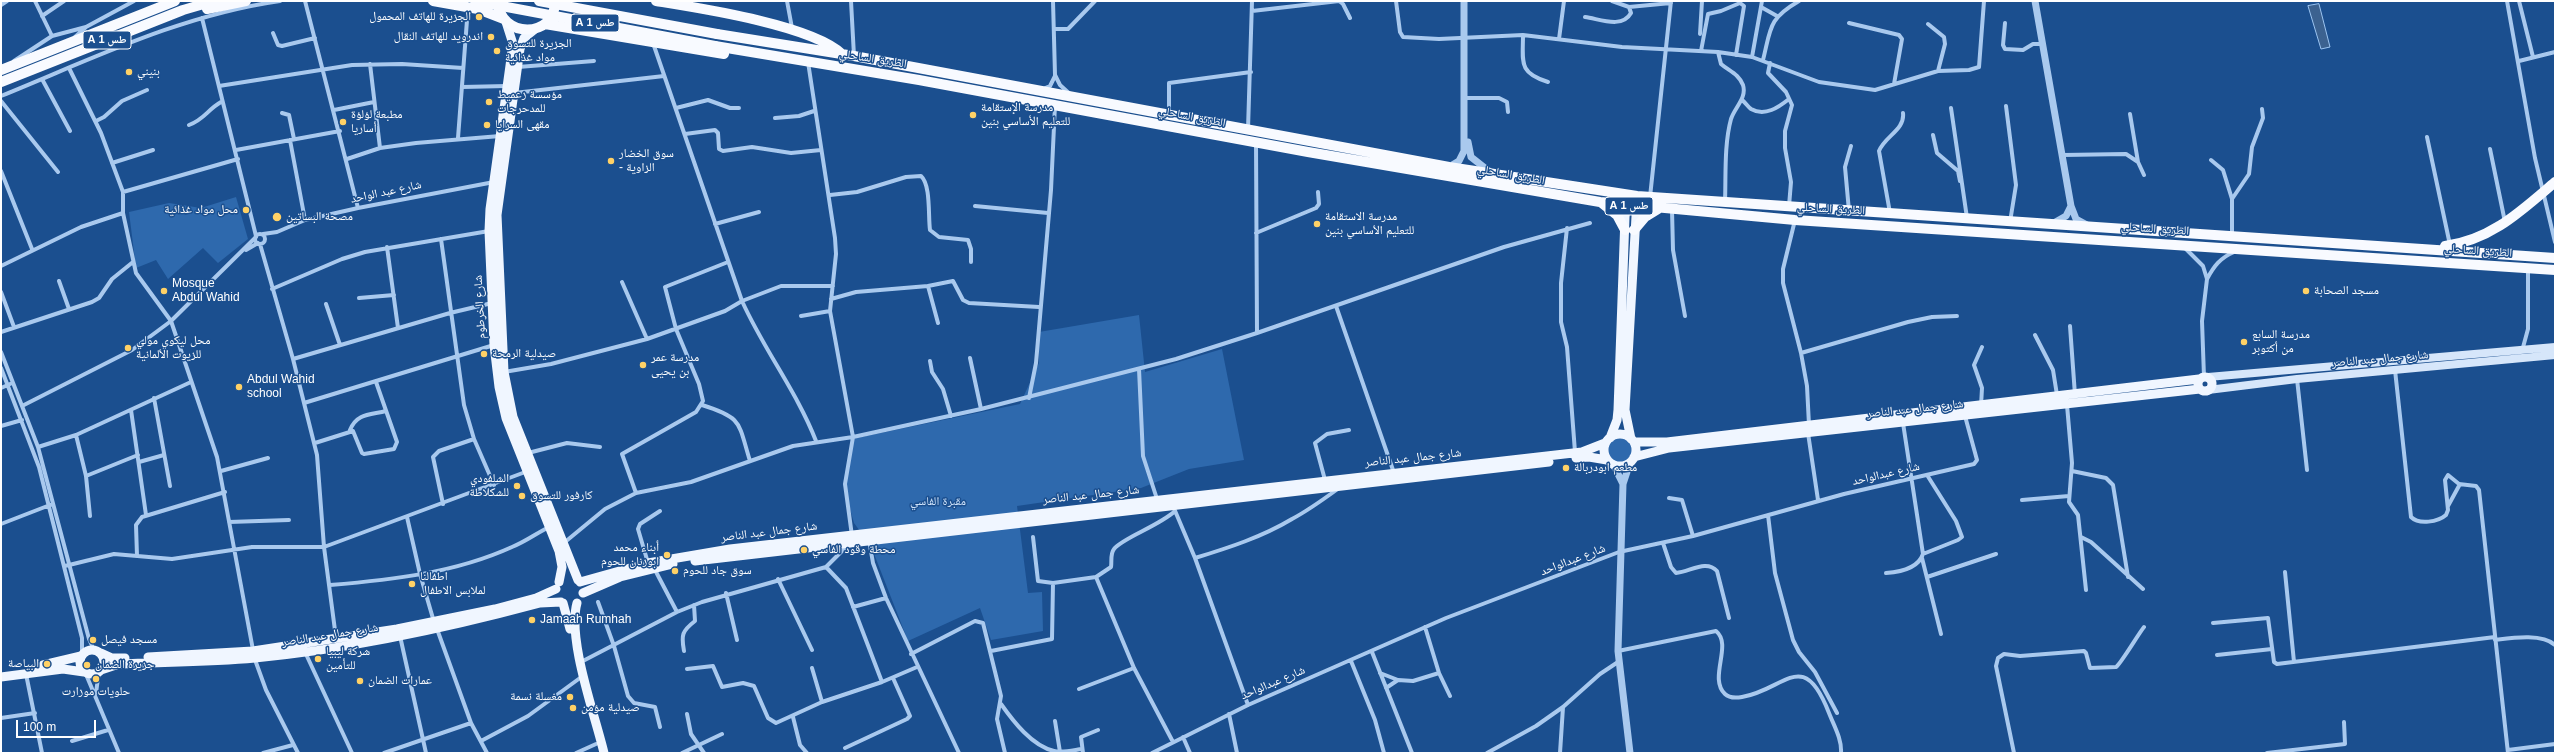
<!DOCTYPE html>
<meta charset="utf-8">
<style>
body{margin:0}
#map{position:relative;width:2556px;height:754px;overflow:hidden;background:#1b4f8f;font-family:Arial,sans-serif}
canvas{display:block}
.frame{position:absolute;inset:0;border:2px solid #fff;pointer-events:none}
.scale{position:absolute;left:16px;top:720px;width:80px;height:18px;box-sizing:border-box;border:2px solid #fff;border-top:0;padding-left:5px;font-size:12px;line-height:14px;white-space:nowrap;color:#fff;-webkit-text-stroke:3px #1b4f8f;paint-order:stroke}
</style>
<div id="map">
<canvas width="2556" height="754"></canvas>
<div class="frame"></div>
<div class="scale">100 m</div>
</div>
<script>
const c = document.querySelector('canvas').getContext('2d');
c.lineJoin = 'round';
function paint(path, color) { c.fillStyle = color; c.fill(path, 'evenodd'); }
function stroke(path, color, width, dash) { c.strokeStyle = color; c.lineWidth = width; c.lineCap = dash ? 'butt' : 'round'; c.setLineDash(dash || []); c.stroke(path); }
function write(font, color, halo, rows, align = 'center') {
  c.font = font + ' Arial,"Noto Naskh Arabic",sans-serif'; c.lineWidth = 3; c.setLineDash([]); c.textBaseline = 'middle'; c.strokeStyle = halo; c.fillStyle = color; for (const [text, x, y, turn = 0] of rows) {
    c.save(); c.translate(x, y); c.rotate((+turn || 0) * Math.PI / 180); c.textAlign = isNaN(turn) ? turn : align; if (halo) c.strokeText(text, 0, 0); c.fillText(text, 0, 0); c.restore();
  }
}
paint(new Path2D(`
 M236,197l12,42 -30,24 -15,-15 -35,31 -12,-19 -20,8 -7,-56 40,-9 32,5z
 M1139,315l6,57 77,-23 22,111 -55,9 -48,19 -124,18 11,87 14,-1 1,39 -52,9 -11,-32 -72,33 -37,-95 -17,-23 -11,-39 9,-45 168,-35 19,-41v-31z
 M1606 450a14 14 0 1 1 28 0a14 14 0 1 1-28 0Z`), '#2e69ad');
const water = new Path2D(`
 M2319,4l11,43 -9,2 -13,-43z`);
paint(water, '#3c6290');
stroke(water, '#9cc4f0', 1);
stroke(new Path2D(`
 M35,1l17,35
 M305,1l53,207
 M787,1l5,27
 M851,1l3,55
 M1053,1l2,74 5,10 11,10
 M1396,1l4,31 3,5 36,2 84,-4 99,12 96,5 34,5 67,25 56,8 63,-19 31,-1 10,-3 5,-66
 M2507,1l28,157 20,84
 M2519,1l14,56
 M1,5l6,-4
 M1629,7l42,-4
 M1761,7l16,9
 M1252,11l87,-10 4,3 7,14
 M42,16l22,-15
 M1585,17c15,2 37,12 46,-4l-2,-6 -17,-6
 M202,18l54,218
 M1849,23l50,12 3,4 -8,45
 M2005,23l-2,22 2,4 18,1 10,-6h9
 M1928,24l16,13 1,7 -7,27
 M1054,29h14l27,-28
 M273,33l5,12 4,1 33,-8
 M1700,34l2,-33
 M1523,35c0,27 -5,38 25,47
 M75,37l11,-10 48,-26
 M1559,39l5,-38
 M653,43l89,258c22,49 55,91 74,140
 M1701,51l7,-37 13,-3 19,-8 4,3 -8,49
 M1718,52l3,12c8,7 18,10 22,21 4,13 -8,22 -12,34 -7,26 -5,56 -6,83
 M1752,57l10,-56
 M1763,60c8,-32 5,-41 36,-59
 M14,61l38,-25 34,-9
 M2519,61l36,-9
 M1770,63l-2,10 18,19 6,13 -7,26v17l6,34 -2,24
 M370,64l10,84
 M518,67l76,-6
 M69,68l32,65 22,59v21l13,60 35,48 46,136 36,193
 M42,79l28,52
 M219,86l133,-21 50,-1 61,4
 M462,87l45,-1
 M1043,89l7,-3 5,-10
 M514,93l150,-17
 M1,96c91,-37 180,-81 279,-95
 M1466,98h33l8,4 1,10
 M1742,100c3,2 6,7 9,9 14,8 28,-2 38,-10
 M1,101l57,71
 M2006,106l10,79 -6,37
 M676,108l32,-8 22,8h9
 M1951,108l16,110
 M334,110l40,-8
 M282,113l7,2 5,24
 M1169,113v-30l82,-11
 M2130,114l8,48
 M775,118l24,-2 15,-5
 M96,121l8,-4 18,-16 25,-11
 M189,125c16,-6 18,-15 32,-23
 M1248,129l4,-128
 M685,134l30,-4 3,3 1,16 4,2 29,-4 39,6 30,-3
 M1933,135l4,18 21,18 2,10
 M2427,137l23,108
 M458,138l10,-131
 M290,140l15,80
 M1256,142l1,191
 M2490,149l15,73
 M236,150l104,-19
 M2063,155l63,-1 12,8 6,13
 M347,159l33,-11 36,-5 84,-7
 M2211,160l12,10 9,29
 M112,163l41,-13
 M1,171l31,78
 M123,192l115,-33
 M830,195l27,-3 49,-15 15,-1c10,9 7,40 9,54l9,7 29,3 3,9v13
 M1650,197l21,-196
 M975,206l73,7
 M1672,210l1,40 12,66
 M1849,211l-4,-44 6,-21
 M1890,213l-11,-62c6,-15 26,-21 24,-38
 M1795,220l-12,49v14l18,70 107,-31 24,-5 25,-1
 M715,224l44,-12
 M1567,228l-6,55v39l6,25 8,105
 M1256,233l60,-25 3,-4 -1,-12
 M263,234l14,-2 28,-12 53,-12 136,-26
 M255 239a5 5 0 1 1 10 0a5 5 0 1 1-10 0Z
 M2232,236v-37l17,-25 3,-27 11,-29 -1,-9
 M441,239l23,166 10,34 20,46
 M260,244l33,115 24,96 7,92 12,91
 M387,247l11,81
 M2185,248l18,18 4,13c7,-13 13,-21 27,-27
 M246,250l12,-7
 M1,266l80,-39 42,-14
 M59,281l10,28
 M622,282l25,57
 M928,286l10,37
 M272,289l70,-30 23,-7 124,-21
 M1,292l13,35
 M359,298l35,-3
 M831,299l25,-7 72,-6 25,-5 10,19 6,3 70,4
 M326,304l14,41
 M1336,306l58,167
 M830,311l23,126 -8,47 7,52
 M801,316l29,-5 6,-57 -1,-16 -27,-176
 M2070,326l5,69
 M1,332l91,-30 7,-4 13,-19 21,-17
 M2035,335l18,35 4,25
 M2522,351l6,-22v-61
 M1,352l37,95 51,192 5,11
 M1801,353l6,33 2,39
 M970,358l11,51
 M293,359l157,-46 42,-10
 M930,361l2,11 11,17 8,27
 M1,368l38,99 43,171v16
 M1139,369l4,87 14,43
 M2395,370l16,147c8,8 27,5 35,-2l2,-5 -3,-30 3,-5 11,9 17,2 3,4 29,263
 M504,372l47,-8 96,-25 78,-28 17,-10 39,-15h52
 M2204,377l-2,-56 5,-42
 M2297,379l10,91
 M1,388l9,-4
 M154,398l16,88
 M1029,398l7,-35 15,-173 4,-85
 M304,403l190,-58
 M702,405c41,13 36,17 48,56
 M2067,405l5,58 -3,39 9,13 8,75
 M22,406l110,-56 39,-29 85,-84
 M1981,406l1,-18 -8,-23 8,-18
 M131,410l15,105
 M1,426l21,-6
 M350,430c7,-17 20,-15 36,-19
 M1808,433l10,67
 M76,435l10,41 4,40
 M315,443l38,-12 9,22 2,1 30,-5 3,-7 -21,-60
 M38,447l38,-12 115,-53
 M528,453l39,-10 33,4
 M139,462l25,-7
 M221,471l47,-13
 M2072,471l34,7 7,7 15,92
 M86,476l52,-21
 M1325,480l-10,-37 12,-9 22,-4
 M636,493l-14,-39 74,-42 7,-11 -4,-17 -23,-55 -11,-42 63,-25
 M1669,498l13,2 11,36
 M2022,500l47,-4
 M443,504l-10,-47 6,-6 35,-12
 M1173,506l22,52 53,147
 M2448,506l12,-22
 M1768,515l7,58 18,67 6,12 16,20 22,41
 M407,517l13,57 14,48
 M229,522l60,-2
 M1,524l49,-19
 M1033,537l5,44 15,2 43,-6 15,-10c1,-6 -1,-13 3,-18 8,-11 45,-23 61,-38
 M2081,537l10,5 52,47
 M869,540l4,23 13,35 73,155
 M565,542l40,-33 31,-16 55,-11 102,-36 60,-9 128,-28 195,-50 81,-26 247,-86 86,-24
 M1663,543l8,24 5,6c14,-1 30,-14 41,-2l12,47
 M848,545l-22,22 20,21 36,94
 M1923,554l35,-14 4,-3 -6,-16 -29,-46
 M137,556l-1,-31 6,-8 83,-25
 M1195,558c33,-10 67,-21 97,-39 17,-9 32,-20 47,-31
 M1922,558l19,76
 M648,563l-10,-34 2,-5 20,-13
 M65,566l49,-12 58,5 80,-12h72l204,-76
 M654,568l23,44
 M2285,572l9,90
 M1886,573c14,-1 32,-4 37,-19l-20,-131
 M1096,577l38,91 39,74
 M1927,577l69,-23
 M778,579l34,71
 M330,585c61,-5 125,-12 182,-38 13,-5 25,-14 37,-20
 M726,593l11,47
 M598,602l16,44 14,50 6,7 21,4 5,20
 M853,607l33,-9
 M2213,623l55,-5 6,44 3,2 218,-27
 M1425,627l14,46
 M437,629l34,94 16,30
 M400,636l26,117
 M2495,640c16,-2 47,-7 60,5
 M684,651c-3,-16 -2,-20 11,-30l-1,-16
 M991,651l61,-12 1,-56
 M1618,651l98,-20c17,14 -8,47 9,63 4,4 11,4 17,3 43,-7 61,-51 87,16 5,13 13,26 12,40
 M305,652l47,101
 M1372,652l40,101
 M911,654l64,-33 8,2 18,73 -4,23 8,34
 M2217,655l55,-6
 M254,657l12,33 32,63
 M1351,661l24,59 9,33
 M581,662l96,-50 25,-10 124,-35
 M812,668l10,34
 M687,669l26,-3 9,21 21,-4 11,3 14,32 8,5 46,-21 60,-20 35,-15
 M85,672l34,81
 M1380,673l18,7 -12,8
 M26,674l16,79
 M1398,680l15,1 26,-8 11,23
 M1079,689l55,-21
 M96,693l3,-22
 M1001,704c12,17 31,42 53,47 9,2 20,-1 28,-2
 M687,714l4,20 13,19
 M1229,714l8,39
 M793,717l7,28 7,8
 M1,718l34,-5
 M1055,721l5,31
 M1183,737l7,16
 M72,741l36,-11
 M481,741l47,-25 52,-38
 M845,748l62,-29 3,-3 -17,-38
 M2508,750l47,-6
 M263,753l30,-8
 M384,753l87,-30
 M576,753l20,-9
 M682,753l40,-19
 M1083,753l-2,-16 17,-7
 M1152,753l96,-48 198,-87 173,-66 74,-16 151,-42 130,-30 3,-4 -12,-44
 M1487,753l49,-27 27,-19
 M1560,753l3,-46 37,-33 18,-12
 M2014,753l-18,-87 2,-8 6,-4 16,2 64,-5 2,2 4,15 26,-1c4,-2 23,-34 28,-40
 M2267,753l78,-9 -1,-22`), '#a9c9ee', 4);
stroke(new Path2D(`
 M2035,1l36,205 5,13 11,6
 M1468,142l3,15 19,15
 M1449,167l10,-6 5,-10v-150
 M2052,224l14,-8 5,-10
 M1630,463l-7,21 -5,167 12,102
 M1613,464l10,20`), '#a9c9ee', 7);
stroke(new Path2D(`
 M2208,377l347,-30
 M2208,390l89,-11 258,-24`), '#d6e6fa', 8);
stroke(new Path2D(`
 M506,22l7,22 -23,165 -1,22 5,114 5,42 7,31 53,133 3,16 -3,15
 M535,29l-11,9 -4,11 -23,166 7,157 9,45 65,163
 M2198 384a7 7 0 1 1 14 0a7 7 0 1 1-14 0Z
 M1604 450a16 16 0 1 1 32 0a16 16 0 1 1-32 0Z
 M1610,438l7,-18 1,-10 7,-193 2,-19
 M1631,439l-6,-29 12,-211
 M1634,442h33l532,-63
 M1634,457l35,-9 531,-59
 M1576,458l13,-1 18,3
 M695,561l854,-99
 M580,582l68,-19 82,-14 852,-97 23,-9
 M583,593l37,-16 53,-13
 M563,603l7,26
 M577,603c-10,36 18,112 27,150
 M80 662a12 12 0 1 1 24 0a12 12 0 1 1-24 0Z
 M101,653l11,5h13
 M148,657l105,-6 144,-22 98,-20 41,-11 20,-9
 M43,665l38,-9
 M101,670l18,-6c45,-2 91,-2 136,-6 96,-9 192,-30 285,-55l21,-1
 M1,677l62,-8 21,3`), '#f0f6ff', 9);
stroke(new Path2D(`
 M433,1l45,8 26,10
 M498,1c1,38 58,38 57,0
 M656,1c43,7 156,24 186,53
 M207,9l39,-8
 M545,24l179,30
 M717,34l137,22 595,111 188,29 918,62
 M715,46l204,34 389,72 292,50 195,18 760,50
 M1,70l174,-69
 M1,82l182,-72 31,-9
 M1602,203l15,12 8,15
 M1634,230l11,-13 13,-8
 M2445,246c46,-6 76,-35 110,-64`), '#f8faff', 10);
stroke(new Path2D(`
 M475,1l240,45
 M539,1l178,33`), '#f8faff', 10);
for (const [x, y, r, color] of [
 [479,17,4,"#ffd166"],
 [491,37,4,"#ffd166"],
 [497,51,4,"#ffd166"],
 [129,72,4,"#ffd166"],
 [489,102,4,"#ffd166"],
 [973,115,4,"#ffd166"],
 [343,122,4,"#ffd166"],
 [487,125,4,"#ffd166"],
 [611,161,4,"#ffd166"],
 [246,210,4,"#ffd166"],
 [277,217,5,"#ffd166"],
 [1317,224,4,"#ffd166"],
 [164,291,4,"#ffd166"],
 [2306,291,4,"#ffd166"],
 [2244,342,4,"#ffd166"],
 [128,348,4,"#ffd166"],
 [484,354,4,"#ffd166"],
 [643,365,4,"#ffd166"],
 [239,387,4,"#ffd166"],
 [1566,468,4,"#ffd166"],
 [517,486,4,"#ffd166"],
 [522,496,4,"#ffd166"],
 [804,550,4,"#ffd166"],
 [667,555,4,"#ffd166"],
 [675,571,4,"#ffd166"],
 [412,584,4,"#ffd166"],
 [532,620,4,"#ffd166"],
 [93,640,4,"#ffd166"],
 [318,659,4,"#ffd166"],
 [47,664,4,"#ffd166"],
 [87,665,4,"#ffd166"],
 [96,679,4,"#ffd166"],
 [360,681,4,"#ffd166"],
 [570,697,4,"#ffd166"],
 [573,708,4,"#ffd166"]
]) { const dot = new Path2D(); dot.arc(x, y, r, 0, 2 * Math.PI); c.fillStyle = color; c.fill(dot); stroke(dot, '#1b4f8f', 1.5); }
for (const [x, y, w] of [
 [595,23,48],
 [107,40,48],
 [1629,206,48]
]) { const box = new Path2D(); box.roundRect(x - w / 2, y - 9, w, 18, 3); c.fillStyle = '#1b4f8f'; c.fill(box); stroke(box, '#fff', 1); }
write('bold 11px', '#fff', null, [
 ["A 1 طس",595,23],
 ["A 1 طس",107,40],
 ["A 1 طس",1629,206]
]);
write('12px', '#fff', '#1b4f8f', [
 ["الجزيرة للهاتف المحمول",471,17,"right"],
 ["اندرويد للهاتف النقال",483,37,"right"],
 ["الجزيرة للتسوق",505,44],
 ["مواد غذائية",505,58],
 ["بنيني",137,72],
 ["مؤسسة زعميط",497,95],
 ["للمدحرجات",497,109],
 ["مدرسة اﻹستقامة",981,108],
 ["للتعليم اﻷساسي بنين",981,122],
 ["مطبعة لؤلؤة",351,115],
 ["أساريا",351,129],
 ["مقهى السرايا",495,125],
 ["سوق الخضار",619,154],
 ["- الزاوية",619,168],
 ["محل مواد غذائية",238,210,"right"],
 ["مصحة البساتين",286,217],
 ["مدرسة الاستقامة",1325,217],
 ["للتعليم الأساسي بنين",1325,231],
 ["Mosque",172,284],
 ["Abdul Wahid",172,298],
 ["مسجد الصحابة",2314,291],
 ["مدرسة السابع",2252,335],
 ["من أكتوبر",2252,349],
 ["محل ليكوي مولي",136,341],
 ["للزيوت الألمانية",136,355],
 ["صيدلية الرمحة",492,354],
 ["مدرسة عمر",651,358],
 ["بن يحيى",651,372],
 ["Abdul Wahid",247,380],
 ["school",247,394],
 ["مطعم ابودربالة",1574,468],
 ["الشلفودي",509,479,"right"],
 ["للشكلاطة",509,493,"right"],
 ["كارفور للتسوق",530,496],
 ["أبناء محمد",659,548,"right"],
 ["ابوزنان للحوم",659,562,"right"],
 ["محطة وقود الفاسي",812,550],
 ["سوق جاد للحوم",683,571],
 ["اطفالنا",420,577],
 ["لملابس الاطفال",420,591],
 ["Jamaah Rumhah",540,620],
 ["مسجد فيصل",101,640],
 ["شركة ليبيا",326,652],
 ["للتأمين",326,666],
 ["البياصة",39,664,"right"],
 ["جزيرة الضمان",95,665],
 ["عمارات الضمان",368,681],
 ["حلويات موزارت",96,692,"center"],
 ["مغسلة نسمة",562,697,"right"],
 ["صيدلية مؤمن",581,708]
], 'left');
write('12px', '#fff', '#1b4f8f', [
 ["الطريق الساحلي",873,59,9],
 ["الطريق الساحلي",1192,117,11],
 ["الطريق الساحلي",1511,175,10],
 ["شارع عبد الواحد",386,192,-12],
 ["الطريق الساحلي",1831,209,3],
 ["الطريق الساحلي",2155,229,4],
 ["الطريق الساحلي",2478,251,4],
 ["شارع الخرطوم",480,307,-93],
 ["شارع جمال عبد الناصر",2380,359,-5],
 ["شارع جمال عبد الناصر",1915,409,-6],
 ["شارع جمال عبد الناصر",1413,458,-6],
 ["شارع عبدالواحد",1886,474,-13],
 ["شارع جمال عبد الناصر",1091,495,-6],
 ["شارع جمال عبد الناصر",769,532,-7],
 ["شارع عبدالواحد",1573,560,-21],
 ["شارع جمال عبد الناصر",330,635,-9],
 ["شارع عبدالواحد",1273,683,-23]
]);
write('12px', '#cfe3fa', '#1b4f8f', [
 ["مقبرة الفاسي",938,502]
]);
</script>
